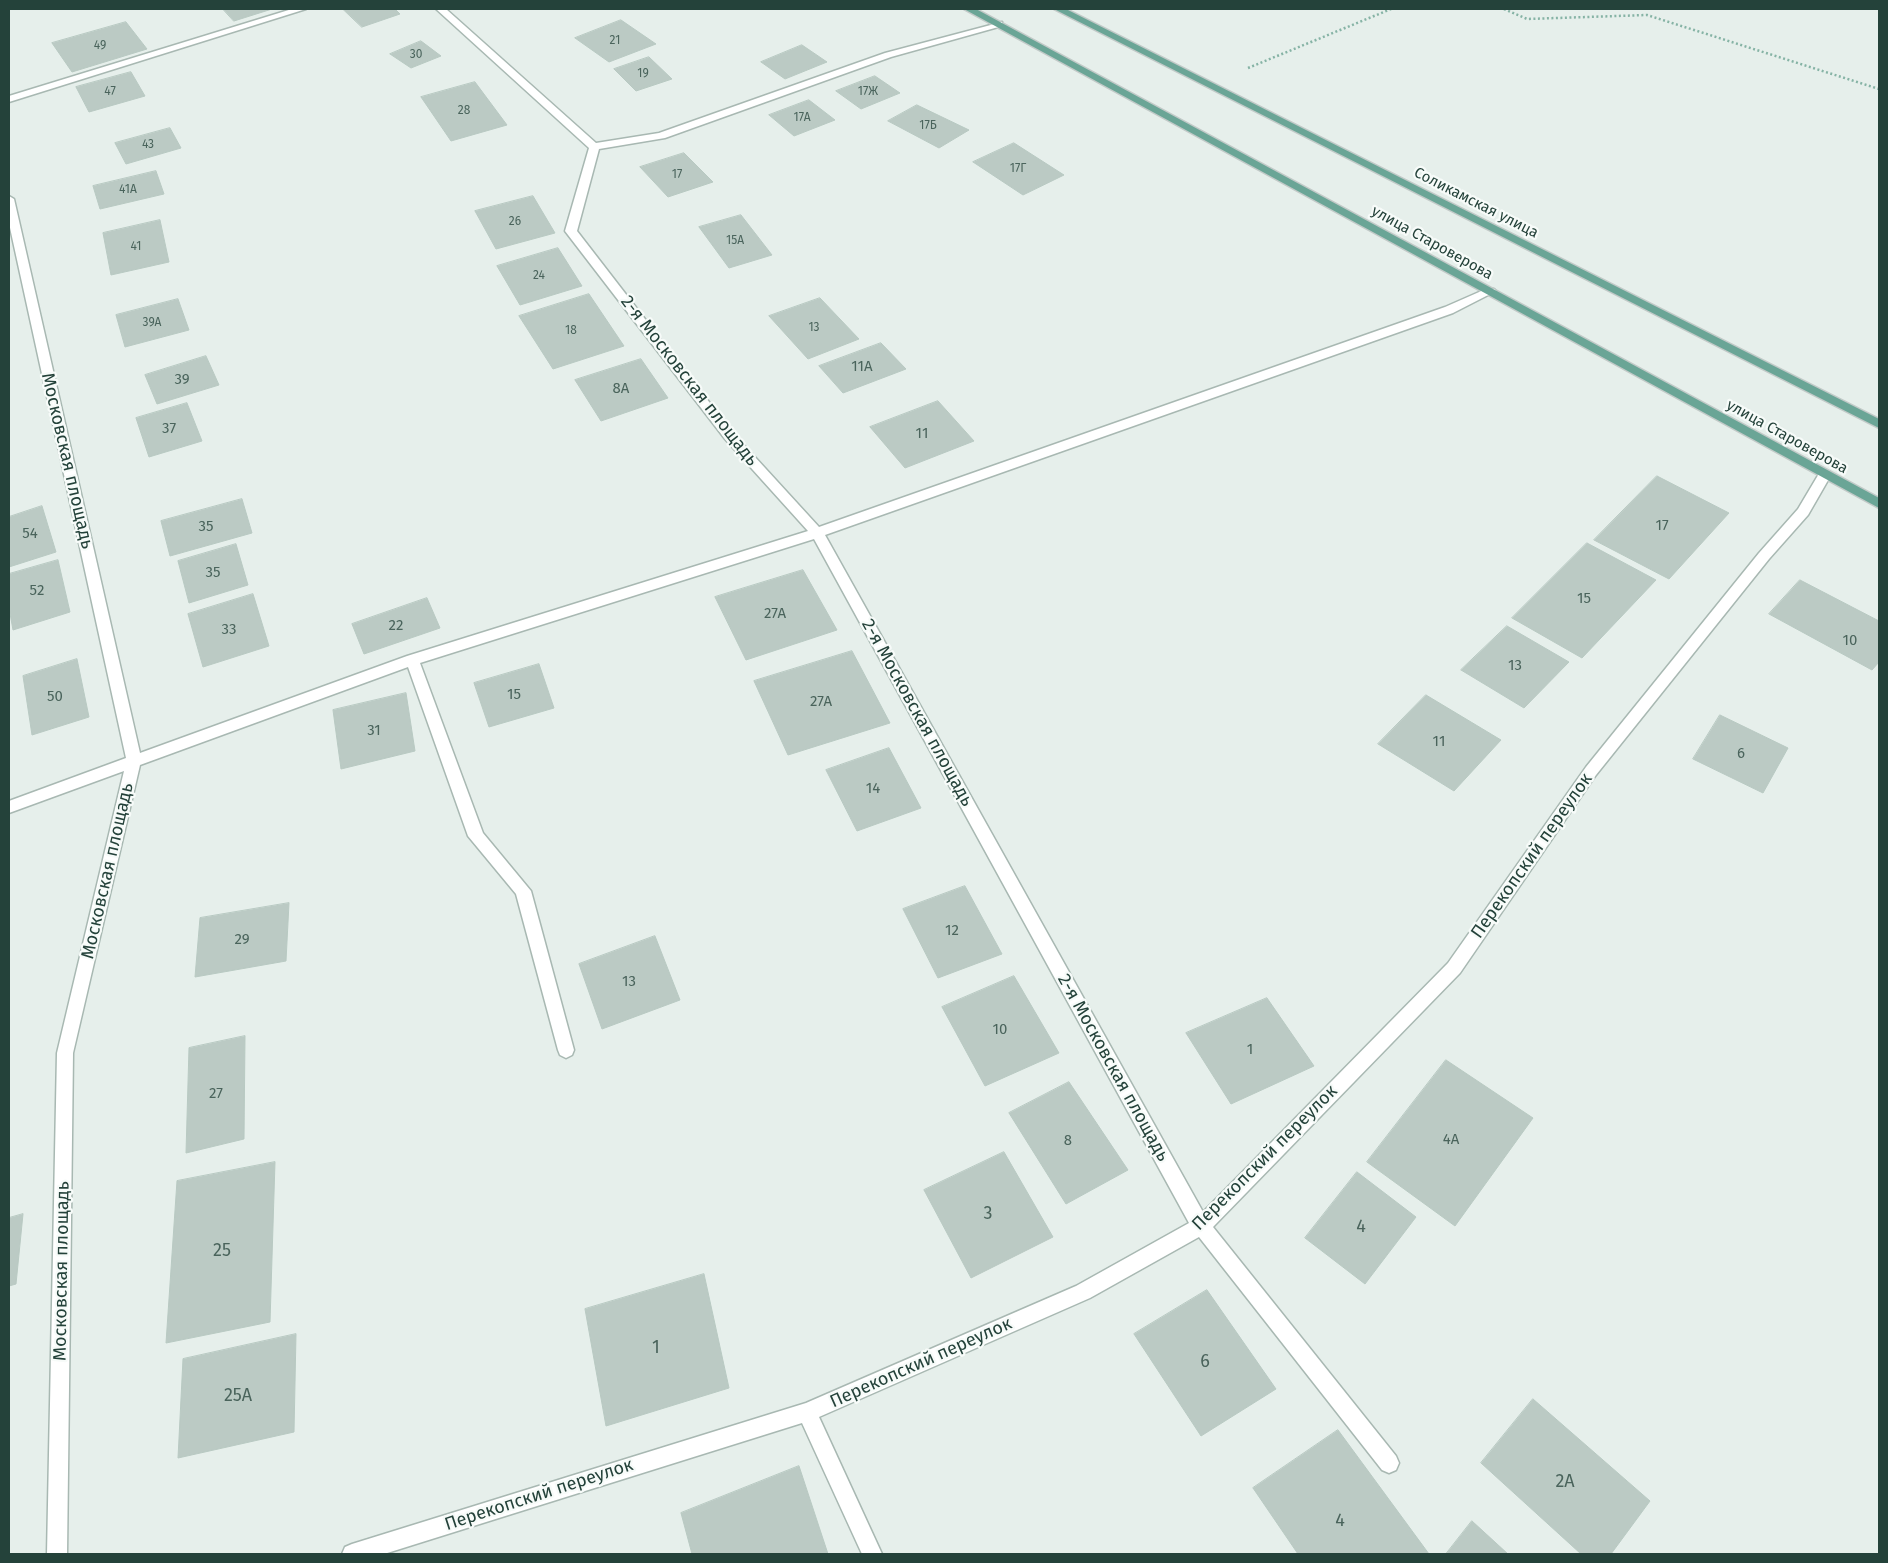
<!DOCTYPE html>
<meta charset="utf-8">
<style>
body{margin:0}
#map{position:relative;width:1888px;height:1563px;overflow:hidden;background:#e6efeb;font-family:"Fira Sans",sans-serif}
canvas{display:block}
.frame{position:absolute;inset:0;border:10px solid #24423a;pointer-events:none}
</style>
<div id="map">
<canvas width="1888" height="1563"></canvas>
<div class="frame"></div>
</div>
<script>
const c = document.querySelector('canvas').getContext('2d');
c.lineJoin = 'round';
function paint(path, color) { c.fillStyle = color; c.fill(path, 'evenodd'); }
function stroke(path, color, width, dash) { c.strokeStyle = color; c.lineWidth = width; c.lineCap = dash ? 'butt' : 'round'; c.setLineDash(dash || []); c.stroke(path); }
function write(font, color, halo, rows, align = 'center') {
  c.font = font + ' "Fira Sans",sans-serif'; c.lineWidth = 4.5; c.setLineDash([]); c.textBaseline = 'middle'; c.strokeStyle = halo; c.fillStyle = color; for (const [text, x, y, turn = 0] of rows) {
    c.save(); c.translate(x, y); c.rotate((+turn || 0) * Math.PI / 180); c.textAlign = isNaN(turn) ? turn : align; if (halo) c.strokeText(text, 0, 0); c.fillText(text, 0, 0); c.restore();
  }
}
const building = new Path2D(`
 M223,9h49l-38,12z
 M343,9h52l5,5 -38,13z
 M621,20l35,24 -47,18 -34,-24z
 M126,22l21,27 -75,23 -20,-29z
 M421,41l20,15 -30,12 -21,-14z
 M802,45l25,17 -42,17 -24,-17z
 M649,57l23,22 -36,12 -22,-22z
 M131,72l14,24 -56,16 -13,-25z
 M875,76l25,17 -39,16 -25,-18z
 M475,82l32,43 -56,16 -30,-44z
 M809,100l26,20 -41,16 -25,-21z
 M917,105l52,25 -30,18 -51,-27z
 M170,128l11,20 -55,16 -11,-21z
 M1014,143l50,32 -41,20 -50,-33z
 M684,153l29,29 -45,15 -28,-30z
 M156,171l8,23 -64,15 -7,-23z
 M533,196l22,37 -59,16 -21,-38z
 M741,215l31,40 -43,13 -30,-41z
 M160,220l9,42 -58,13 -8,-42z
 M558,248l24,38 -62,19 -23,-39z
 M589,294l35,52 -71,23 -34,-53z
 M820,298l39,41 -51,20 -39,-43z
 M178,299l11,31 -64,17 -9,-32z
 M881,343l25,26 -63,24 -24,-27z
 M206,356l13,29 -62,19 -12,-29z
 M641,359l27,39 -67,23 -26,-41z
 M938,401l36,40 -69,27 -35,-41z
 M187,403l15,38 -53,16 -13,-39z
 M1657,476l72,37 -60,66 -75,-39z
 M242,499l10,34 -82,23 -9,-35z
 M42,506l14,46 -47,15v-50z
 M1587,543l69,37 -74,78 -70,-40z
 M236,544l12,41 -59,18 -11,-42z
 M58,560l12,52 -57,18 -4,-22v-34z
 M803,570l34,60 -91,30 -31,-63z
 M1800,580l79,41v41l-7,8 -103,-56z
 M253,594l16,52 -66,21 -15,-53z
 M427,598l13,30 -76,26 -12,-30z
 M1507,626l62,36 -45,46 -63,-38z
 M852,651l38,72 -102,32 -34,-74z
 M77,659l12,58 -57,18 -9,-59z
 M539,664l15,44 -65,19 -15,-44z
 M406,693l9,58 -74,18 -8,-59z
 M1426,695l75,45 -47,51 -76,-47z
 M1720,715l68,33 -25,45 -70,-34z
 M889,748l32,60 -64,23 -31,-61z
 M965,886l37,68 -64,24 -35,-69z
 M289,903l-3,58 -91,16 5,-59z
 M655,936l25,64 -78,29 -23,-65z
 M1014,976l45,77 -74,33 -43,-79z
 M1267,998l47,68 -83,38 -45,-71z
 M245,1036l-1,103 -58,14 3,-105z
 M1446,1060l87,58 -78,108 -88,-64z
 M1069,1082l59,88 -62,34 -57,-91z
 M1004,1152l49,85 -82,41 -47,-88z
 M275,1162l-5,160 -104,21 11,-162z
 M1357,1172l59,45 -51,67 -60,-46z
 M23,1214l-7,70 -7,2v-68z
 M704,1274l25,114 -123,38 -21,-117z
 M1207,1290l69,99 -75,47 -67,-102z
 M296,1334l-2,98 -116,26 5,-99z
 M1533,1399l117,102 -39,53h-30l-100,-91z
 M1338,1430l91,124h-131l-45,-66z
 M799,1466l29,88h-136l-11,-41z
 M1472,1521l36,33h-62z`);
paint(building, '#bbcac4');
stroke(building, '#b8c9c2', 1);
const street = new Path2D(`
 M292,9h14l-297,93v-6z
 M436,9h10l150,134 63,-10 226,-80 117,-31v4l-111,31 -226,81 -66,11 -22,82 156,202 86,94 626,-220 41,-18h8l2,2 -43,22 -628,222 378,677 245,-249 138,-196 173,-214 39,-44 22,-37h10l1,3 -23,40 -39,44 -173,216 -136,198 -247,254 183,229 3,7 -3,7 -7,3 -7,-3 -183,-233 -109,61 -271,119 63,137h-20l-60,-131 -418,131h-42l3,-7 7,-3 454,-141 270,-117 113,-63 -375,-684 -394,124 63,170 48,58 43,159 -2,5 -6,3 -6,-3 -2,-5 -42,-156 -48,-58 -60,-169 -268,98 -67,288 -6,501h-20l10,-501 67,-282 -115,42v-12l117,-43 -117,-535v-27l5,3 126,554 267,-97 401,-125 -83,-92 -160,-208 24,-83z`);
const primary = new Path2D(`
 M964,9h12l903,489v10z
 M1054,9h12l813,410v9z`);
stroke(street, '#a8b8b2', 3);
stroke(primary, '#c2cac8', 3);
stroke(new Path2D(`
 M1504,9l23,10 120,-4 232,74
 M1248,68l143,-59`), '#86b3a5', 2.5, [2, 2.5]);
paint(street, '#fff');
paint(primary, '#6aa596');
write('12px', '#4a645c', null, [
 ["21",615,41],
 ["49",100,46],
 ["30",416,55],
 ["19",643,74],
 ["47",110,92],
 ["17Ж",868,92],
 ["28",464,111],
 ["17А",802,118],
 ["17Б",928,126],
 ["43",148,145],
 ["17Г",1018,169],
 ["17",677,175],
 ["41А",128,190],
 ["26",515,222],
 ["15А",735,241],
 ["41",136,247],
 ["24",539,276],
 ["39А",152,323],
 ["13",814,328],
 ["18",571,331]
]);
write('15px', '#24423a', '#f7fbf9', [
 ["Соликамская улица",1476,203,27],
 ["улица Староверова",1432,243,29],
 ["улица Староверова",1787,437,29]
]);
write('15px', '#4a645c', null, [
 ["11А",862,367],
 ["39",182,380],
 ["8А",621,389],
 ["37",169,429],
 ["11",922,434],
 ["17",1662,526],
 ["35",206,527],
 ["54",30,534],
 ["35",213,573],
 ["52",37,591],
 ["15",1584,599],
 ["27А",775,614],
 ["22",396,626],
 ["33",229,630],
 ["10",1850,641],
 ["13",1515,666],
 ["15",514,695],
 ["50",55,697],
 ["27А",821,702],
 ["31",374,731],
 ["11",1439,742],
 ["6",1741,754],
 ["14",873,789],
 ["12",952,931],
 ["29",242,940],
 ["13",629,982],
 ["10",1000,1030],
 ["1",1250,1050],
 ["27",216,1094],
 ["4А",1451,1140],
 ["8",1068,1141]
]);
write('18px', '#24423a', '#f7fbf9', [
 ["2-я Московская площадь",689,381,52],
 ["Московская площадь",67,461,77],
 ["2-я Московская площадь",917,713,61],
 ["Перекопский переулок",1532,856,-55],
 ["Московская площадь",108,871,-77],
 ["2-я Московская площадь",1113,1068,61],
 ["Перекопский переулок",1265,1158,-45],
 ["Московская площадь",62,1271,-89],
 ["Перекопский переулок",921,1363,-24],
 ["Перекопский переулок",539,1495,-18]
]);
write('18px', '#4a645c', null, [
 ["3",988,1214],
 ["4",1361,1227],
 ["25",222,1251],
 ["1",656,1348],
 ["6",1205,1362],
 ["25А",238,1396],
 ["2А",1565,1482],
 ["4",1340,1521]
]);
</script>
